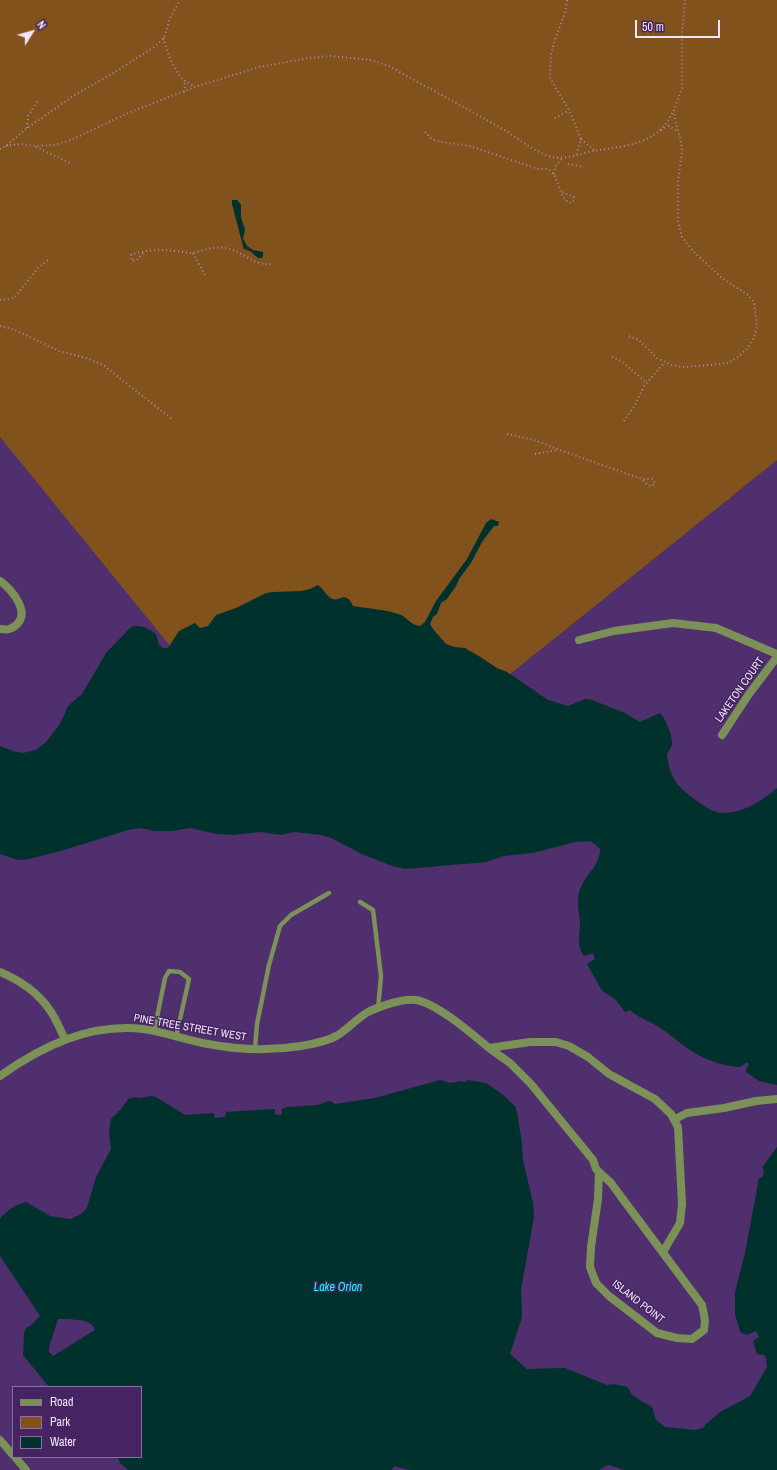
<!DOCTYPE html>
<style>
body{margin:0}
#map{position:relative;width:777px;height:1470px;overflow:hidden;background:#4f2f6d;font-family:"Archivo Narrow",sans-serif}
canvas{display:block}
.legend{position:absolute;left:12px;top:1386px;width:130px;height:72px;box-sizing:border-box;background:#452461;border:1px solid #89719f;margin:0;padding:5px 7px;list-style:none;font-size:12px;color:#efe5fb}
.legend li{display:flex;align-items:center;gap:8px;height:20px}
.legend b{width:20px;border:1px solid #89719f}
.north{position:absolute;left:12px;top:12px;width:40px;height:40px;-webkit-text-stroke:3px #452461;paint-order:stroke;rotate:53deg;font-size:11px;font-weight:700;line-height:16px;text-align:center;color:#efe5fb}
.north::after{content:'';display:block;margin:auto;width:14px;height:18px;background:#efe5fb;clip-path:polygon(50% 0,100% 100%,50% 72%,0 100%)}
.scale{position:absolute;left:635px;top:20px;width:85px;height:18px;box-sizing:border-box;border:2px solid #efe5fb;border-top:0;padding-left:5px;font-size:12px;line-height:14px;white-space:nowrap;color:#efe5fb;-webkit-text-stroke:3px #452461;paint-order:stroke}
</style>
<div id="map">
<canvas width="777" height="1470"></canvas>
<ul class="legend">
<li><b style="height:5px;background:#7b9158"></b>Road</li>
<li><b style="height:11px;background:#81521b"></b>Park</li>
<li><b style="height:11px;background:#00312d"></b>Water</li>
</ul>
<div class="north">N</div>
<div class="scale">50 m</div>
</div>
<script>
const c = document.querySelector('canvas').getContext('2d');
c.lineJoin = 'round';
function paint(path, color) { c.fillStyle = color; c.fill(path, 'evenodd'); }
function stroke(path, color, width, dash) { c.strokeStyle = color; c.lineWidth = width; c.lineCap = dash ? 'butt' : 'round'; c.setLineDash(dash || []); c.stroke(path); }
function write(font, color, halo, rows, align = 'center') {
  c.font = font + ' "Archivo Narrow",sans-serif'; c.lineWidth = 3; c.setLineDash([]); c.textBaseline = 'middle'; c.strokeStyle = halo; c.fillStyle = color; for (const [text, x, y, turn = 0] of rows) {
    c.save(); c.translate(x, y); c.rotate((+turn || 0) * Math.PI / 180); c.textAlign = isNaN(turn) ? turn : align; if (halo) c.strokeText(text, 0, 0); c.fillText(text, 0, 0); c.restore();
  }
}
paint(new Path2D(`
 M0,0h777v460l-45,36 -3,4 -3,1 -408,327 -318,-391z`), '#81521b');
paint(new Path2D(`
 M232,200h5l4,5v13l4,11 -2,10 2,3 2,4 6,4 10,2v4l-1,2h-4l-8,-7 -6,-2 -1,-3 -11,-42z
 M491,519l8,3 -1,4h-4l-12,16 -11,21 -12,16 -3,7 -9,13 -6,4 -4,11 -4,3 -3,7 3,5 13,15 9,3 10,1 17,10 15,10 10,4 41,28 20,6 17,-7 7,1 33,13 15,9 20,-9c5,5 13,23 12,31 0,3 -4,7 -5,11 0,3 2,9 2,12 4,14 12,23 24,31 7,5 14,11 23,14 22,5 46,-11 61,-24v297l-18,-4 -13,-9v-3l3,-4 -1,-2h-2l-6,4c-18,-1 -38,-8 -53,-19 -10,-7 -19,-16 -30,-22 -9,-6 -19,-8 -27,-16l-5,2 -9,-12 -11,-7 -4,-4 -14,-25 8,-5 -2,-6 -9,3c-8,-10 -4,-22 -4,-34 -1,-13 -5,-25 2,-37 6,-12 18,-21 18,-36l-9,-8 -16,1 -42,11 -29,3 -18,6 -81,7 -13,-3 -30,-12 -31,-16 -9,-3 -28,-3 -13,3 -21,-3 -26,3 -18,-1 -26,-6 -18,3h-18l-13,-3 -13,2 -64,20 -35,9 -11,1 -18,-6v-108l13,5 10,2 13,-3 10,-8 14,-18 8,-18 14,-12 24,-41 25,-26c10,-3 18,2 25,7l3,11 4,3h5l11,-17 16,-8 5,5 8,-2 8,-11 20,-7 30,-15 8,-1 27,-1 9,-2 8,-4c9,6 10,20 25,12 6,1 7,3 10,9 16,3 33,3 48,9 7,4 11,10 19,11l5,-4 11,-21 31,-42 19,-36z
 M440,1080l10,3 11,-2 5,1 2,-2 18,3 16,11 13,12 2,6 5,31 1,17 10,43 1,14 -13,73 1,27 -12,37 17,15 38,-1 42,17 7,-1 13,3 6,9 19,11 4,13 9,7 30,3 8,-2 3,-4 14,-12 30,-16 17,-29 -1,-8 -1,-4 -8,-1 -4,-13 6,-4 -3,-6 -9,4 -7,-3 -5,-18v-22l10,-39 14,-75 4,-1 1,-8h-2l1,-3 14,-19v323h-152l-17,-5 -9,5h-189l-16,-4 -2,4h-264l-8,-7 -2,-6h23v-70h-92l-26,-32 1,-22 2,-5 4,-2 10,-10 -40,-60v-37c7,-9 15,-14 26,-17l24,14 21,3 10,-5 6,-6 9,-31 15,-28 -2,-17 2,-13 10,-10 7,-10 6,-2 6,1 11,-2 5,1 29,18 29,-2 1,5 10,-1 1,-5 46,-3h3v5l4,1 3,-1v-5l5,-2 31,-2 8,-3 4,-1 5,3 40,-6zM58,1319c11,1 34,-2 37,11l-42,26 -4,-4v-5z`), '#00312d');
stroke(new Path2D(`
 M567,0l-2,13 -10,26 -4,15 -1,24 19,32 12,29 -5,17
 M164,38c1,12 11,34 20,42 3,3 8,5 11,7
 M184,92l1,-7 -1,-5
 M555,118l14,-8
 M27,128l1,-12 10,-16
 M661,130l8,-4 8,5
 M425,132l7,7 9,3 29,4 68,23h10l6,5 9,23 6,6 4,-1 1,-5 -12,-5
 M581,139l13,11
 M6,146l15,-2 14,2 19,-1 17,-5 57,-27 67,-26 64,-20 50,-9 22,-2 40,4 18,6c37,21 74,40 110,61 17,9 34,25 53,30 15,3 28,-4 42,-6 22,-4 48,-5 66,-21 6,-5 10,-13 14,-20
 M36,147l36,17
 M0,149l6,-3 20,-17 47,-33 42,-24 39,-25 10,-9 6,-20 10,-18
 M568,164l16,3
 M554,174l2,-8 6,-7
 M143,253l-6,7 -5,1 -1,-6c12,-5 30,-6 43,-4 6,0 12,2 18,2 11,-2 21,-7 33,-5 19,3 28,19 49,16
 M193,253l13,24
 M0,300l14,-2 24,-30 11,-9
 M0,326l15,4 44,21 27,7 17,7 69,54
 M629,336l10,4 18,18 15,7 10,2 16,-1 31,-3 10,-7 8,-7 7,-11 3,-11 -3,-25 -6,-7 -26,-17 -29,-27 -11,-14 -4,-16v-40l4,-29 -1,-11 -6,-21 -1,-10 8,-22v-53l3,-35
 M612,357l9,4 26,22
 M624,421l11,-16 9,-19 21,-24
 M507,434l27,6 31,12 77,27h10l3,4 -3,3 -5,-1 -5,-6
 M535,454l22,-4`), '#a18cb6', 2, [1, 3]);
stroke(new Path2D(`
 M360,902l13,8 8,66 -3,33
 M154,1032l11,-54 4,-7 11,1 9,7 -13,58
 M255,1049l2,-25 12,-59 11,-39 11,-11 38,-22`), '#7b9158', 4.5);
stroke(new Path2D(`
 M0,581c12,9 32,32 15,45 -5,4 -9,4 -15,3
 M579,640l35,-9 59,-8 43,5 61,26
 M722,735l27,-41 28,-37
 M0,972c19,8 37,20 49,37 7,9 11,21 16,30
 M489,1048l21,15 21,21 62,76 3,9 3,3 -1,27 -7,48 -1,20 6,16 13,13 48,37 20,5 15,1 12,-9 1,-10 -3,-15 -80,-107 -11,-15 -12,-11
 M0,1076c42,-30 90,-53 143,-47 22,3 43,11 65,15 31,6 62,7 93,2 12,-2 27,-5 37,-11 11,-7 20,-18 32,-24 11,-5 33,-13 46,-11 22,4 56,34 73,48l41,-6h26l13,4 19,11 21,17 46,25 16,15 7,13 4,77 -2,19 -17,29
 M675,1119l12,-6 37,-5 32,-7 21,-2
 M0,1440l13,15
 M15,1457l11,13`), '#7b9158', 8);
write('11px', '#efe5fb', '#452461', [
 ["LAKETON COURT",740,690,-55],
 ["PINE TREE STREET WEST",190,1028,10],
 ["ISLAND POINT",638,1302,38]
]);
write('italic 12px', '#09ffee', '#452461', [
 ["Lake Orion",338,1288]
]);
</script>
